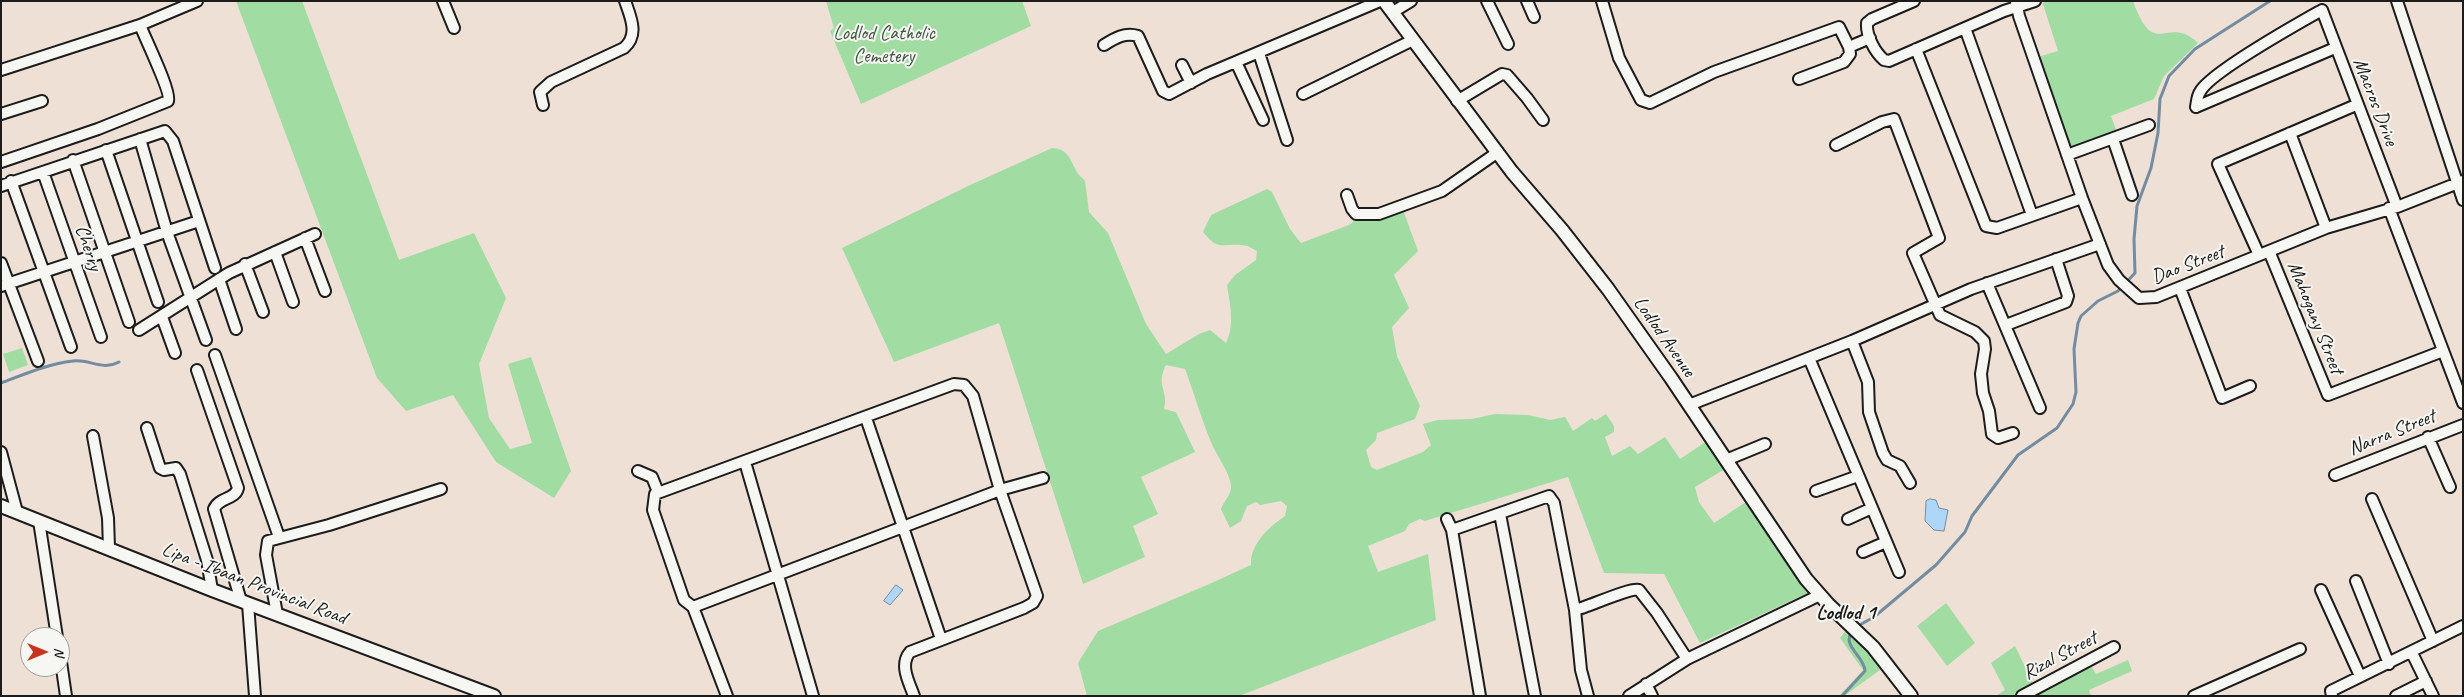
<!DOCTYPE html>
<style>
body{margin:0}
#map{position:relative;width:2464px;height:697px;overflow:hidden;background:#efe0d6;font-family:Caveat,sans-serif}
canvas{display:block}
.frame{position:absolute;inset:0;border:2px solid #1c1c1c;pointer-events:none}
.north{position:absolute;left:20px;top:627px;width:50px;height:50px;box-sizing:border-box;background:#f6f6f2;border:1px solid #9f9f9c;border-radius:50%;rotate:90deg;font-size:14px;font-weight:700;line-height:20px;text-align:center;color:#1c1c1c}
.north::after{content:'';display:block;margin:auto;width:18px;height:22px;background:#c8321e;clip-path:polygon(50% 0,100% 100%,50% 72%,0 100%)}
</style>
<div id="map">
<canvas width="2464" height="697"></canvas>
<div class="frame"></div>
<div class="north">N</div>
</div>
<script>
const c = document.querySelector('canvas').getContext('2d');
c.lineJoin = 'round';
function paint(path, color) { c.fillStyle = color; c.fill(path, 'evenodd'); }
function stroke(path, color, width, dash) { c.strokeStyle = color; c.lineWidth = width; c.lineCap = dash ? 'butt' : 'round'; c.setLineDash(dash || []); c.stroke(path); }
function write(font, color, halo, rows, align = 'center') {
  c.font = font + ' Caveat,sans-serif'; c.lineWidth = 4; c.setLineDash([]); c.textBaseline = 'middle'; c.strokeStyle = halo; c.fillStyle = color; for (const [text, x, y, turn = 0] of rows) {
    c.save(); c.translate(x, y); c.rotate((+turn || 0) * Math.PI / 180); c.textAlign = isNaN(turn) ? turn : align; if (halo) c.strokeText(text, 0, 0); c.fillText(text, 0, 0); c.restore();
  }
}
paint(new Path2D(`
 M236,1h66l97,259 75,-27 32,65 -27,66 10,54 21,31 22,-6 -24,-79 23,-7 40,114 -17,27 -58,-36 -43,-67 -47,16 -29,-33z
 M826,1h196l9,25 -170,78 -31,-73 4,-3z
 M2042,1h91c22,61 33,12 65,42l-34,33 -10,23 -43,17 6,16 -44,16 -7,-8 -28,-83 20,-6z
 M1052,148c17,1 18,12 25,24 2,4 6,6 8,9l4,31 19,21 38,91 20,30 33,-20 11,-4 16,13c9,-18 4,-38 1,-58l8,-10 21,-15 1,-9c-4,-2 -10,-6 -15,-6 -20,-2 -23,7 -39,-13l8,-17 56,-26 5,3 18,37 11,14 48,-18 5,-4 49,-11 15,41 -24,24 15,33 -17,19 5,29 23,50 -5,13 -38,14 -1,7 -10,10 5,17 6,3 46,-18 8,-7 -8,-21 15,-4 34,-1 23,-5 33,1 22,5 15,-3 8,14 19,-13 3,3 11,-7 8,12v6l-9,5 7,19 18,-10 8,8 27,-17 15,22 27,-18 18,28 -30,18 4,15 15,21 32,-21 62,91 -108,50 -36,-69 -60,-1 -36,-96 -143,44 -5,-2 -11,5 -4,7 -37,15 10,26 50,-18 8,66 -197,76h-152l-9,-33 20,-32 109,-46 44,-20c-1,-21 18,-38 34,-49l2,-10 -6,-5 -21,4 -4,-3 -9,4 -6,15 -11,7 -9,-19c3,-9 11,-14 10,-24 -3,-16 -14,-28 -20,-43 -10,-24 -17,-49 -26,-73l-19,-4c-11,21 3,25 -2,44l12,3 19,40 -54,25 17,37 -25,12 12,31 -62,27 -84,-261 -105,39 -52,-114 126,-62z
 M22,348l6,17 -19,7 -6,-18z
 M1946,603l29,40 -28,23 -30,-40z
 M1847,629l18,18 15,23 -36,26h-5l24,-26 -23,-32z
 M2015,646l19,39 -20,11h-18l9,-6 -14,-27z
 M2128,660l4,11 -43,19 2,6h-60l59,-32 6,10z`), '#a1dca3');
const water = new Path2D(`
 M1930,499l6,1 3,8 9,2 -4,21 -10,-1 -9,-9 1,-20z
 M896,585l7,5 -13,15 -6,-4z`);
paint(water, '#add6f8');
stroke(water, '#738ca0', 1);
stroke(new Path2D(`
 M1,383c24,-9 47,-19 72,-22 17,-2 29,10 46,1
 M1856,627l18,-10 62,-52 29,-33 7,-16 46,-61 39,-27 16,-24 3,-12 -2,-43 4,-26 3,-7 17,-15 20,-10 17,-18 -1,-34 3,-33 14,-38 7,-35 2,-34 9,-23 26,-27 75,-48
 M1842,696l23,-25c0,-14 -24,-26 -13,-39`), '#738ca0', 3);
const minor = new Path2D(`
 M443,1l11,27
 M1487,1l21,43
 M1527,1l7,16
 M1602,1l17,57 22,42 9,3 64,-31 125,-45 10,20
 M1914,1l-42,18 -5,4c-1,13 8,29 17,37l5,1 115,-50 31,-10
 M2016,1l3,15 63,182 26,67 11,15 20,18 17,-1 170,-69 71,-21 66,-26
 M2397,1l66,199
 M1393,12l18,-11
 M1965,28l67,187
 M1104,45c11,-7 21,-13 34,-9l25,55 6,3 38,-20 173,-73
 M1916,49l70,177 11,2 85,-30
 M1259,53l28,87
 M1236,62l27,58
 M1182,65l9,18
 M1,70l139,-45 57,-24
 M1799,79l45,-17 6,-8 -1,-7 21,-9
 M1303,94l110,-54
 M1457,101l45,-27 5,1 20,23 16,22
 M543,105l-3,-13 11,-10 73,-34c15,-13 7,-30 1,-47
 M2196,107c1,-5 1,-11 4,-15 9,-19 99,-69 122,-82l75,197
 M2196,107l139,-59
 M1,114l41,-13
 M2290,133l36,95
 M140,139l27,93 39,108
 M2113,139l19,56
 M1836,145l46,-23 12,-3 45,119 -26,15 27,62 35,17 9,9 1,8 -4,25 2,19 6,18 3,23 6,4 15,-5
 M106,150l52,152
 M2067,155l82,-30
 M73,160l56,162
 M1,162l97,-33 70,-28c4,-8 -23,-63 -28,-76
 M43,172l58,165
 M11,181l60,166
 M1,186l164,-55 8,10 42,127
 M1347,195l5,14 4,5h23l63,-23 56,-39
 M2389,208l74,195
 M305,238l20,53
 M2269,251l59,144 115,-44
 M275,252l18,50
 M2259,255l-41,-91 138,-59
 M1,263l37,98
 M245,264l18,48
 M219,279l17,50
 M1987,283l53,125
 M1,286l198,-65
 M2180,288l42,110 28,-12
 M162,317l13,36
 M2006,325l60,-23 2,-6 -12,-37
 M139,330l90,-57 86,-39
 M1852,341l16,41 1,30 14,41 4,7 13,6 10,17
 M215,355l64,182
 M1809,358l90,214
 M197,370l41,118c-3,12 -19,9 -24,21l27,92
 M1689,405l163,-64 119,-52 129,-45
 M866,418l75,221
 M147,428l13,40 4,2 12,-2 4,6 27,86 5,30
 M93,436l15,82 1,30
 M2428,437l22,50
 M1,452l16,60
 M1726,460l39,-16
 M745,462l68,234
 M638,471l14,6 6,15
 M2335,475l128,-50
 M1816,491l42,-15
 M2372,499l61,142
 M1500,514l35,182
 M1447,519l5,11 28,166
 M1848,519l24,-11
 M39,521l18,116
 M1452,530l97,-34 5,7 21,107 6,60 7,26
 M1863,552l23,-10
 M2356,581l33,83
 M2321,590l39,86
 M248,604l7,92
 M693,607l307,-117 43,-12
 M1575,610c13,-3 56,-23 64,-20l18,23 30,46
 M277,614l-11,-59 2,-14 61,-16 112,-36
 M2412,653l21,43
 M60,655l6,41
 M1646,684l6,12
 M727,696l-34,-89 -9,-7 -31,-90 2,-16 299,-110 10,1 9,11 27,94 37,106 -4,7 -9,5 -114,44c-11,13 -1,30 4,44
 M1629,696l58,-37 133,-64
 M2022,696l92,-49
 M2194,696l106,-47
 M2332,696l-1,-5 132,-65
 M2396,696l30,-15`);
const major = new Path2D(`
 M1384,1l128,171 50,58 46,59 63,89 135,201 22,25 45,43 38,49
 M1,506l211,84 282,106`);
stroke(minor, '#1c1c1c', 14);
stroke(major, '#1c1c1c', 16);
stroke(minor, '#f6f6f2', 10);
stroke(major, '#f6f6f2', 12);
write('20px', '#445644', '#f6f6f2', [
 ["Lodlod Catholic",884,34],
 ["Cemetery",884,57]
]);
write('20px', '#1c1c1c', '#f6f6f2', [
 ["Macros Drive",2375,102,69],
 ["Cherry",88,248,71],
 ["Dao Street",2188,265,-21],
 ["Mahogany Street",2315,318,68],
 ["Lodlod Avenue",1664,337,55],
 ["Narra Street",2392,433,-22],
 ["Lipa - Ibaan Provincial Road",254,584,21],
 ["Rizal Street",2060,656,-28]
]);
write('bold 21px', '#1c1c1c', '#f6f6f2', [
 ["Lodlod 1",1846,613]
]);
</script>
